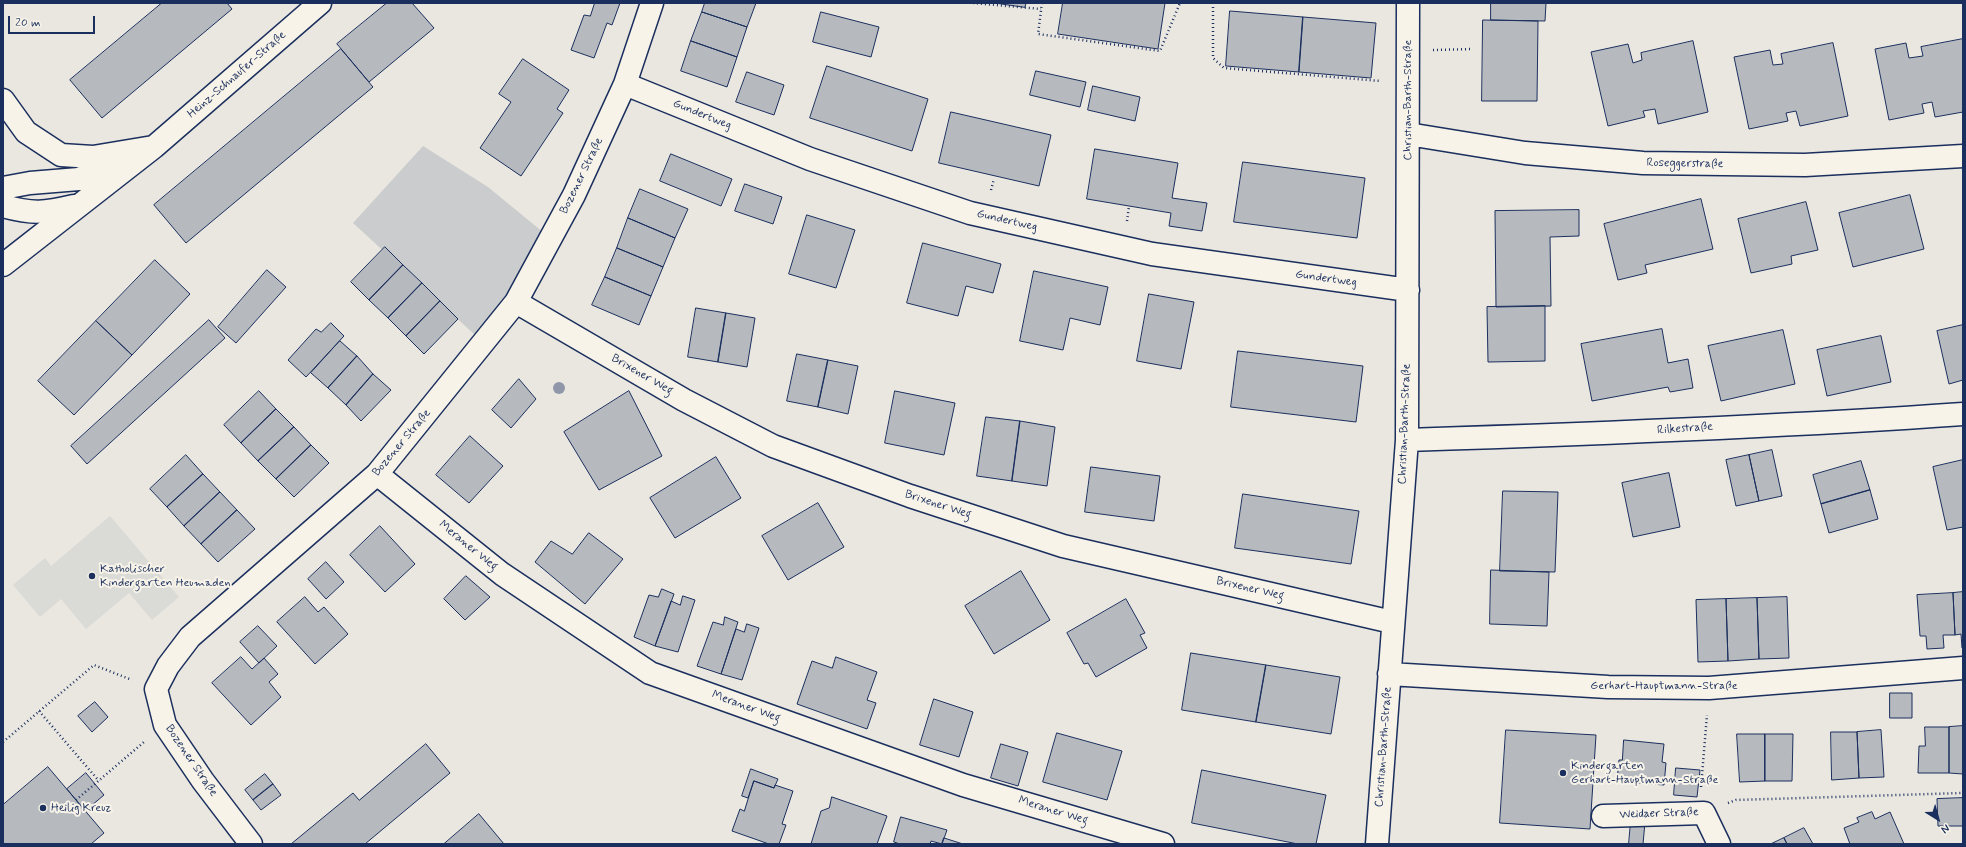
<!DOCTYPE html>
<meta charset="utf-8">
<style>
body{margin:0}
#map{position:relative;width:1966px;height:847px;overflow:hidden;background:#eae7e0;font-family:Mynerve,sans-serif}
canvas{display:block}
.frame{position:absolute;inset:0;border:4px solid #1b2f5e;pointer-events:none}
.north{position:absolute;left:1918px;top:799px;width:40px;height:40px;-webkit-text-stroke:3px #f7f3e8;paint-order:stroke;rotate:143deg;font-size:11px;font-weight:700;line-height:16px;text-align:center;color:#1b2f5e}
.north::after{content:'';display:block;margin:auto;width:14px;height:18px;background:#1b2f5e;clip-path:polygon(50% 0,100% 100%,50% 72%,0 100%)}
.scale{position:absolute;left:8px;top:16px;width:87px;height:18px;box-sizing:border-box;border:2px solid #1b2f5e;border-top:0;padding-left:5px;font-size:12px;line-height:14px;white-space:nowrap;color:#1b2f5e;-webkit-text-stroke:3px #f7f3e8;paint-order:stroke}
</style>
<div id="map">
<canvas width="1966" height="847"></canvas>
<div class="frame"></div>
<div class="north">N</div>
<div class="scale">20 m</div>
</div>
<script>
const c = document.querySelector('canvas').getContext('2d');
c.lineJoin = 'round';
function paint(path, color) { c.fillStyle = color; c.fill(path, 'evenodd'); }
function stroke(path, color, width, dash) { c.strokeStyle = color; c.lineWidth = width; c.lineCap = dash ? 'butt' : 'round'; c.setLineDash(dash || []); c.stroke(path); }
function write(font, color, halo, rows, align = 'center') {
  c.font = font + ' Mynerve,sans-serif'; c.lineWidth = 4; c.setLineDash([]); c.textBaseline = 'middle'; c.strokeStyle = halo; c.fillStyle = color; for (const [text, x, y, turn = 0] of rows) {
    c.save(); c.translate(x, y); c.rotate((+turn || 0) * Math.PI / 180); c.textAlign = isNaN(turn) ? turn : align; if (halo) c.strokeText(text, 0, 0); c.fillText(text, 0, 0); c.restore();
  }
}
paint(new Path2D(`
 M110,516l69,81 -27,23 -23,-27 -43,36 -25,-30 -21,18 -27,-32 32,-27 6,8z`), '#dadad6');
paint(new Path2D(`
 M423,146l65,41 56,46 -35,63 -34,39 -122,-112z`), '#cbcccd');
const building = new Path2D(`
 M162,3h65l5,6 -130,109 -32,-38z
 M387,3h25l22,25 -65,54 -32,-38z
 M595,3h25l-8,22 -5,-2 -13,35 -23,-8 13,-35 6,1z
 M705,3h51l-9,24 -45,-15z
 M995,3h31l-1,4z
 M1063,3h102l-7,46 -100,-15z
 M1491,3h55l-1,18 -54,-1z
 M1230,11l73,6 -4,55 -73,-6z
 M702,12l45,15 -10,30 -46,-16z
 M821,12l58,15 -8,30 -58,-15z
 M1303,17l73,6 -5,55 -72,-6z
 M1483,20l55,1 -1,80h-55z
 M1963,39v73l-28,5 -3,-15 -10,2 2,9 -35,7 -14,-71 31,-6 3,15 14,-2 -2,-9z
 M691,41l46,16 -10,30 -46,-16z
 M1693,41l15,71 -50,12 -3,-15 -12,2 2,6 -37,9 -17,-74 37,-8 5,19 9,-3 -1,-7z
 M1833,43l15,73 -48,10 -4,-15 -10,2 2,8 -39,8 -15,-72 36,-7 3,15 10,-1 -2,-10z
 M341,49l32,38 -187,156 -32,-38z
 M523,59l46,31 -12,19 6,4 -42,63 -41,-28 31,-46 -12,-8z
 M827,66l101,33 -16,52 -102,-33z
 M1036,71l50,11 -6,25 -50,-12z
 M747,72l37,13 -10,30 -38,-13z
 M1093,86l47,11 -5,24 -47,-11z
 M951,112l100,23 -12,51 -100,-23z
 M1095,149l83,14 -6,35 35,5 -5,28 -33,-5 2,-13 -84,-14z
 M671,154l61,25 -11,27 -61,-25z
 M1243,162l122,16 -8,60 -123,-16z
 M745,184l37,13 -9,27 -38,-13z
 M640,189l48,20 -13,29 -47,-20z
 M1910,195l14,54 -71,18 -14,-54z
 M1701,199l12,50 -68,16 2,8 -29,7 -14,-56z
 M1806,202l12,48 -27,6 1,8 -41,9 -13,-54z
 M1579,210v26l-29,1 1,69 -55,1 -1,-96z
 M807,215l48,15 -19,58 -47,-14z
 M628,218l47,20 -12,29 -46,-19z
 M923,243l78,21 -8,29 -27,-7 -8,30 -51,-13z
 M385,247l18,18 -34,35 -18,-18z
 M617,248l46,19 -12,29 -46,-19z
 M155,260l35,34 -58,61 -36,-34z
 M403,265l19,18 -34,35 -19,-18z
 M267,270l19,17 -50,56 -18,-16z
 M1034,271l74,16 -8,38 -30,-7 -7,32 -43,-9z
 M605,277l46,19 -12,29 -47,-20z
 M422,283l18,18 -34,35 -18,-18z
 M1149,294l45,8 -13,67 -44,-8z
 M440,301l18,18 -34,35 -18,-18z
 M1545,306v55l-57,1 -1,-55z
 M696,308l30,5 -8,49 -30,-5z
 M726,313l29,5 -8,49 -29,-5z
 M209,320l16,18 -138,126 -16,-18z
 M96,321l36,34 -58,60 -36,-34z
 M331,323l13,13 -38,41 -18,-17 28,-31 5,3z
 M1963,325v55l-14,4 -12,-53z
 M1662,329l6,34 20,-4 5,29 -23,4 -2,-5 -76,14 -11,-57z
 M1783,330l12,54 -74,17 -13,-55z
 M1881,336l10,46 -64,14 -10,-46z
 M340,341l17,15 -29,32 -17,-15z
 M1238,351l125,15 -7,56 -125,-15z
 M797,354l31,6 -10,47 -31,-6z
 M357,356l16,18 -27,31 -18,-17z
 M828,360l30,6 -10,48 -30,-7z
 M373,374l18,16 -30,31 -15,-16z
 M519,379l17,20 -25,29 -19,-18z
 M259,391l17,18 -35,34 -17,-18z
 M629,391l33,65 -63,34 -35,-58z
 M895,391l60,12 -11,52 -59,-12z
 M276,409l18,18 -36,34 -17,-18z
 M986,417l34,4 -8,60 -35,-5z
 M1020,421l35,6 -8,59 -35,-5z
 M294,427l17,18 -35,34 -18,-18z
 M470,436l33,30 -34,37 -33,-28z
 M311,445l18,18 -35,34 -18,-18z
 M1772,450l10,46 -23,5 -10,-46z
 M186,455l17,19 -36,33 -17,-18z
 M1749,455l10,46 -23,5 -10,-46z
 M716,457l25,41 -66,40 -25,-40z
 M1963,460v67l-16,3 -14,-63z
 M1861,461l9,29 -49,14 -8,-29z
 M1091,467l69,9 -6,45 -69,-9z
 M1669,473l11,54 -47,10 -11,-54z
 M203,474l17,18 -36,34 -17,-19z
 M1870,490l8,29 -49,14 -8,-29z
 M1503,491l55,1 -3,80 -55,-1z
 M220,492l17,18 -36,34 -17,-18z
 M1243,494l116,17 -8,53 -116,-16z
 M818,503l26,44 -56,33 -26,-44z
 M237,510l18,19 -37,33 -17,-18z
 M380,526l35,38 -30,28 -35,-37z
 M589,533l34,26 -38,45 -50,-42 16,-21 21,13z
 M326,562l18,20 -18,17 -18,-20z
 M1491,570l58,2 -2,54 -57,-2z
 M1021,571l29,49 -56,34 -29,-48z
 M466,576l24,21 -25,23 -21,-21z
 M662,589l12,5 -19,52 -21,-9 15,-42 9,2z
 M1963,592v56h-1l-1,-14 -6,1 -2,-42z
 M1953,593l2,42h-12l1,13 -17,1 -1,-13h-6l-3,-41z
 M683,596l12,4 -17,52 -23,-6 16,-45 9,4z
 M305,597l13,15 6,-5 24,27 -33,30 -38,-42z
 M1787,597l2,61 -30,1 -2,-61z
 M1757,598l2,61 -31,2 -2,-62z
 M1126,599l19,34 -5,2 7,13 -51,29 -8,-14 -4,1 -17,-31z
 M1726,599l2,62 -30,1 -2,-62z
 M725,617l13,5 -17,52 -24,-8 16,-44 10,3z
 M747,624l12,4 -17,52 -21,-6 15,-45 8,3z
 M258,626l19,20 -18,17 -19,-21z
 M1191,653l75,12 -10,57 -74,-12z
 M241,657l11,12 12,-11 14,16 -9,8 12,15 -30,28 -39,-42z
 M836,657l41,15 -10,28 9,3 -9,26 -70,-25 15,-43 20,7z
 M1266,665l74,12 -9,57 -75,-12z
 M1890,693h22v25h-22z
 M934,699l39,13 -14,45 -39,-12z
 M95,702l13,15 -16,15 -14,-16z
 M1963,726v48l-14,-1v-46z
 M1925,727h24v46h-31l1,-27h6z
 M1506,730l90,5 -6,94 -90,-6z
 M1881,730l3,47 -25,1 -2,-46z
 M1831,732h26l2,46 -27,2z
 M1057,733l65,18 -15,49 -64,-18z
 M1737,734h28v47l-25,1z
 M1765,734h28l-1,47h-27z
 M1624,740l40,4 -2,18 4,1 -2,22 -47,-4 2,-21h3z
 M426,744l24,29 -85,71h-74l62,-51 6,7z
 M1001,744l27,8 -10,34 -27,-8z
 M48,767l56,66 -13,11h-88v-39z
 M1676,768l24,2 -3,27 -23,-2z
 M751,769l27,10 -4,9 -20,-7 -6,17 -6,-2z
 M1202,770l124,25 -10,49h-18l-106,-21z
 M86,773l18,22 -19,16 -18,-22z
 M265,774l8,10 -20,16 -8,-10z
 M754,781l20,7 1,-3 18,6 -11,33 4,1 -7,19h-10l-37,-13 8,-22 4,2z
 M273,784l8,11 -20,15 -8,-10z
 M832,797l55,19 -10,28h-66l10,-33 8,-3z
 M1963,798v28h-25l-1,-27z
 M1872,812l3,7 15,-7 14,32h-54l-6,-16 15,-6 -2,-4z
 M479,814l25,30h-60z
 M901,817l46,13 -5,14 -11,-3 -1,3h-30l-6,-2z
 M1631,821l14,1 -2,22h-14z
 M1804,828l9,16h-26l-3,-6z
 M944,838l19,6h-21z
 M1784,838l3,6h-16z`);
paint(building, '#b6babf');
stroke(building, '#1b2f5e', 1);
const street = new Path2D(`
 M625,84l185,75 160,54 182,41 256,36
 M3,100l23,32 35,23 32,2 60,-10
 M1408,134l117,19 118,10 162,2 158,-9
 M3,188l27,-5 49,-4 43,-18
 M3,206c30,8 41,7 71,0
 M3,265l151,-118 166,-144
 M516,302l168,98 89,46 137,50 153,50 329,76
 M1407,440c185,-6 371,-13 556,-26
 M377,474l125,100 148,99 313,112 200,59
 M1389,674l219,13 101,1 254,-20
 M1603,816l101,-3 15,31
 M251,844l-48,-63 -38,-56 -9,-36 12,-23 22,-29 187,-163 139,-172 58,-107 51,-111 27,-81
 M1377,844l30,-404 1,-437`);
stroke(street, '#1b2f5e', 25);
stroke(new Path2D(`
 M973,3l68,6
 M1042,3l-4,31 122,17 20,-48
 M1213,3v55l11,10 157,13
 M1433,50l40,-1
 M991,190l3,-11
 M1127,221l2,-15
 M39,711l60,70
 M3,742l91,-77 38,15
 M1701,787l6,-72
 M76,800l68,-58
 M1728,803l8,-3 227,-7`), '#1b2f5e', 2.5, [1, 3]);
stroke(street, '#f7f3e8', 22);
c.fillStyle = '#9097a8';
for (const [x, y] of [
 [559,388]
]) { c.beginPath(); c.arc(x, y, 6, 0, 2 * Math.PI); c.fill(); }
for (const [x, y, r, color] of [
 [92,576,4,"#1b2f5e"],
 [1563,773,4,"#1b2f5e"],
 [43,808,4,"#1b2f5e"]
]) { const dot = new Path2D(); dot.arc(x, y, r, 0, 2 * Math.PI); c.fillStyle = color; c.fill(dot); stroke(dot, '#f7f3e8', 1.5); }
write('12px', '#1b2f5e', '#f7f3e8', [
 ["Heinz-Schnaufer-Straße",237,75,-41],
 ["Christian-Barth-Straße",1408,100,-90],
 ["Gundertweg",702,115,22],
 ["Roseggerstraße",1685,164,1],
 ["Bozener Straße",582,176,-64],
 ["Gundertweg",1007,221,13],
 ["Gundertweg",1326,279,8],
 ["Brixener Weg",642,375,30],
 ["Christian-Barth-Straße",1405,424,-88],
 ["Rilkestraße",1685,429,-4],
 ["Bozener Straße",402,443,-50],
 ["Brixener Weg",938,505,18],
 ["Meraner Weg",468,546,39],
 ["Brixener Weg",1250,589,13],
 ["Gerhart-Hauptmann-Straße",1664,686],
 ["Meraner Weg",746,707,20],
 ["Christian-Barth-Straße",1384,747,-86],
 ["Bozener Straße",191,761,56],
 ["Meraner Weg",1053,811,17],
 ["Weidaer Straße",1659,814,-2]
]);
write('12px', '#1b2f5e', '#f7f3e8', [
 ["Katholischer",100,569],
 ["Kindergarten Heumaden",100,583],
 ["Kindergarten",1571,766],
 ["Gerhart-Hauptmann-Straße",1571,780],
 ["Heilig Kreuz",51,808]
], 'left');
</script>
